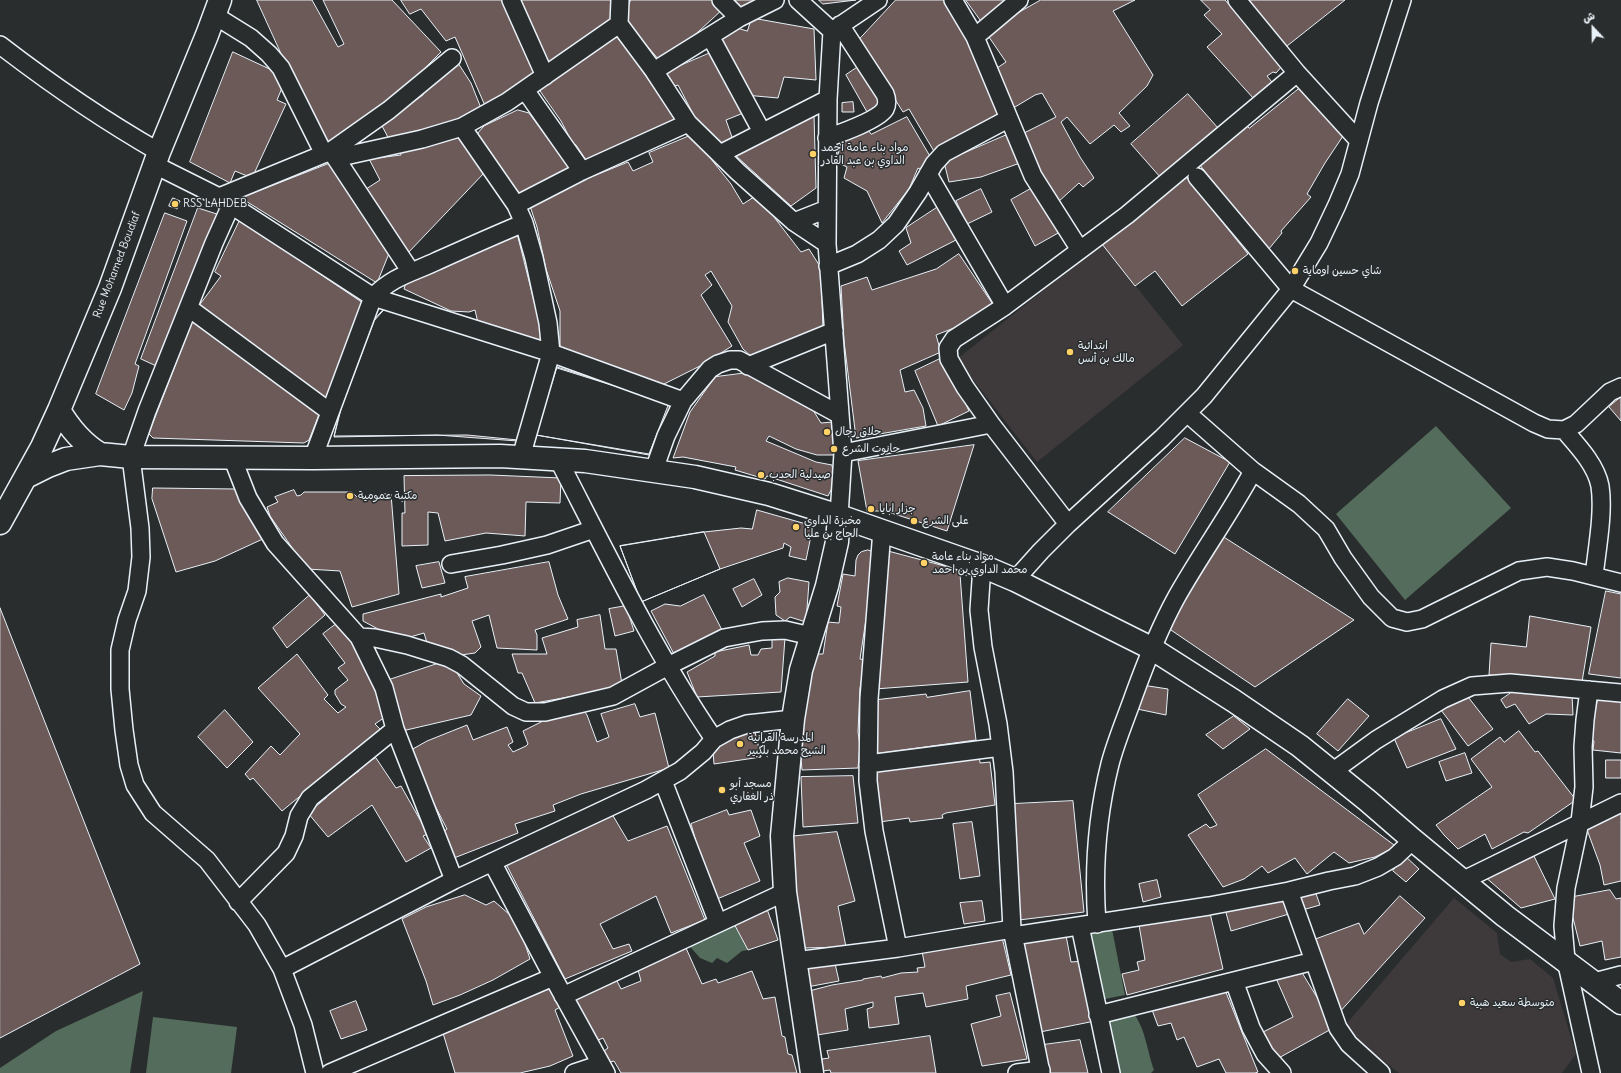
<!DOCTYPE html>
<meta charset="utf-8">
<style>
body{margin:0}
#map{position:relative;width:1621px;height:1073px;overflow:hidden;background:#2a2d2e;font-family:Delius,"Playpen Sans Arabic",sans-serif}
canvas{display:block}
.north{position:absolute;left:1573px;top:8px;width:40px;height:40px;-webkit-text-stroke:3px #2a2d2e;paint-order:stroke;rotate:338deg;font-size:11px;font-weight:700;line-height:16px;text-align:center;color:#e8f1f8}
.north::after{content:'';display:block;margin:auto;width:14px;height:18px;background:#e8f1f8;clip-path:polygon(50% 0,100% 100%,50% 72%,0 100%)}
</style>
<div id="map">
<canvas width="1621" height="1073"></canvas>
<div class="north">ش</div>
</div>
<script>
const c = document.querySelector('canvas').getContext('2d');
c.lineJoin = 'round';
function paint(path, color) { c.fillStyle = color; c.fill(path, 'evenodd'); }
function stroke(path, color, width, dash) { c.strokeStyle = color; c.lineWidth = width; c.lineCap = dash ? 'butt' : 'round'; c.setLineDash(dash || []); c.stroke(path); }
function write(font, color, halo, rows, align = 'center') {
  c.font = font + ' Delius,"Playpen Sans Arabic",sans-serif'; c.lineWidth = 3; c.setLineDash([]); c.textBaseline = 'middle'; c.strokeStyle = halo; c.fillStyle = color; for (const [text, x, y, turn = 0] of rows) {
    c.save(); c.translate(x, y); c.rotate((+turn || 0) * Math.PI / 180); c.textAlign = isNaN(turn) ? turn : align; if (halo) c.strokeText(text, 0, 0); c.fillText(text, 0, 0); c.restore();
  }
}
paint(new Path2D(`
 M1102,244l81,101 -146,117 -80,-103z
 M1454,898l43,35 3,21 11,8 19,-3 23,19 23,76 -14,19h-163l-57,-44z`), '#3e3a3b');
paint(new Path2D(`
 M1436,426l75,82 -106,92 -69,-86z
 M732,920l16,30 -6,1 -15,12 -10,-5 -5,5 -12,-5 -14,-16z
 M1111,924l14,71 -25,5 -14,-71z
 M143,991l-13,82h-130v-5l56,-37z
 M1130,1008c16,20 16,39 24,62l-3,3h-34l-12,-58z
 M153,1017l84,10 -6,46h-85z`), '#536c5b');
const building = new Path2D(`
 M257,0h55l26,47 6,-3 -21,-44h69l49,52 -18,18 5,5 -99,69 -22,-44 -4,1z
 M401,0h106l30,77 -51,31 -31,-71 -9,4 -25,-32 -11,5z
 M517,0h99l-2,22 -64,45z
 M631,0h81l11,9 -48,44 -15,8 -32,-37 -1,-14z
 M735,0h19l-11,8z
 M819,0h37l-33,4z
 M896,0h52l54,114 -67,39 -26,-44 -6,3 -45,-71z
 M966,0h41l-25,22z
 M1041,0h94l-22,11 40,64 -6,11 -28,27 11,13 -9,6 -7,-7 -24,19 -23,-27 -6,5 19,35 14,21 -11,9 -4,-4 -21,19 -40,-66 38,-19 -14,-24 -7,2 -25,15 -16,-40 12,-8 -17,-25 27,-23z
 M1201,0h24l58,65 -7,8 -3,-1 -6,4 5,6 -18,17 -47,-52 15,-13 -18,-19 6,-5z
 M1248,0h97l-58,46z
 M752,18l62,11 2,51 -32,-3 -6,21 -33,-3 -27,-56 16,-12 13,4z
 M615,33l22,30 38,56 -53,28 -36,13 -10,-15 -3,-1 -12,-23 -21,-30 11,-11z
 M715,51l31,61 -20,8 7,20 -15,4 -16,-13 -24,-46 -6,2 -6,-15z
 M233,52l43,20 6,16 -5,12 9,4 -34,74 -17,-7 -5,12 -40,-21z
 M458,63l13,20 12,30 -92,30 -10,-19 42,-29 2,-8z
 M861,65l22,36 -16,11 -21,-37z
 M1300,88l45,45 -20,30 -18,31 4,3 -30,34 1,2 -14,17 -69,-86 48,-38 2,2z
 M1188,94l30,34 -57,50 -30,-34z
 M853,102l1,10h-12v-9z
 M518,110l11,3 40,55 -47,29 -46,-62 8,-9z
 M814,115l2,73 -25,18 -57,-52z
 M907,117l24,41 -9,12 -4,-2 -9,21 -27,34 -15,-32 -23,-13 3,-11 -11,-5 6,-23 26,-9 3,4z
 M1009,134l11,29 -39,14 -32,5 -5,-20z
 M692,135l39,49 12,20 14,-9 44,57 8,-3 12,19 2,63 -69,28 -11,-10 -15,-27 4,-16 -21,-35 -6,4 7,10 -11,10 31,51 -32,20 -38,19 -102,-37v-37l-14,-42 -9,-42 -7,-21 39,-20 59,-24 5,9 20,-9 -4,-9z
 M463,136l22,36 -78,82 -44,-63 17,-11 -11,-21 32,-4 -1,-3z
 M331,163l59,88 -13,32 -136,-85z
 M1187,178l61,76 -66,52 -27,-35 -20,15 -33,-42z
 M1034,187l26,45 -25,14 -24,-46z
 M981,189l11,23 -25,12 -11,-23z
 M173,198l7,3 -3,8 -8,-3z
 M938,207l20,32 -51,26 -8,-14 12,-8 -5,-15z
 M198,208l22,7 -57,154 -22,-10z
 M165,213l22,8 -52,143 4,2 -7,27 -8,17 -28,-16z
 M240,220l123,83 -37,98 -128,-94 23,-31 -6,-4z
 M517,233l27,108 -3,5 -63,-23 -3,-13 -6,2 -18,-1 -47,-22 3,-10z
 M959,254l35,52 -40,22 -18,7 5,17 -41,18 5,22 9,-2 9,18 3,18 -70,12 -12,-97 -3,-55 26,-9 5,13 64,-21z
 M386,307l158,48 -26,85 -51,-5 -133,1 7,-29 32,-86z
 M386,308l158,47 -26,86 -81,-6 -103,2 7,-28 33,-88z
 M194,318l126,94 -11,28 -5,3 -151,-5 -4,-4z
 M944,357l25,54 -31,15 -23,-55z
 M557,367l115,36 -23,52 -113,-20z
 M557,368l112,35 -20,51 -113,-19z
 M746,373l67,37 8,13 12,-1 1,33h-17l-21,-6 -27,-13 -3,5 50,21 16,3 2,13 -2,10 -4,8 -61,-20 -2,3 -30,-9 1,-3 -53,-10 -10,1 17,-46 25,-35z
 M1621,397v24l-12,-14z
 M1185,438l45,24 -55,92 -67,-42z
 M974,445l-27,86 -62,-20h-18l-9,-50z
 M490,475l71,3 -1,25 -34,-1 -1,34 -39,-3 -41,8 -7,-28 -10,-1v33l-26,1v-33h3l-1,-37z
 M153,488l83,1 29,49 -50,23 -39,11 -24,-73z
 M294,490l3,6 4,-1 3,-3h48l6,6 22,1 4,-5h7l8,100 -47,13 -12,-36 -33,-2 -37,-53 -3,-9 11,-5 -3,-5z
 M757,510l56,16 -7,34 -17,-4 2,-9 -7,-4 -1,5 -63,21 -79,33 -21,-56 84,-14 37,-4 11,1z
 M704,532l16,37 -79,33 -21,-56z
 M1219,534l135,86 -99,67 -90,-61z
 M868,550l6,2 -2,27 -12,80 5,1 -5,28 -2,44 2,13 -2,23 -56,2 -3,-33 4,-1 -1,-43h7l2,-39h12l5,-32 11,1 2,-16 -4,-1 6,-32 12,2 1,-16 2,-5 3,-3z
 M888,551l64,17 5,2 3,4 8,108 -93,7z
 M439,562l6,21 -23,5 -6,-22z
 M549,562l9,33 10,24 -33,11 2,5v15l-40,-2 -8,-33 -17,6 9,26 -6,6 -14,2 -34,-12 -3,-10 -14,4h-17l-30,-16v-7l78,-20v3l27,-9 -3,-11z
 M788,578l21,4 -3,40 -16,-5 -5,4 -9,-6 -1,-18 5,-5 -1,-10z
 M754,579l8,16 -20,12 -9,-18z
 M1606,591l15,3v84l-32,-4z
 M310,595l15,20 -38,33 -14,-20z
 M704,595l19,37 -49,22 -23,-43 14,-7 15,2z
 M626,606l8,25 -19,5 -6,-27z
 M0,608l140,356 -140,74z
 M600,615l5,34h11l6,35 -31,9 -56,10 -13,-30h-4l-6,-19h35l-5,-16 36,-11 -1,-7z
 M1530,616l61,11 -9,55 -93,-7 2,-32 35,4z
 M339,622l42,61 4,34 -10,7 6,6 -99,81 -29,-33 -3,2 -5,-6 26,-28 9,9 20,-21 -42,-46 39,-34 31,41 -4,4 14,14 8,-6 -5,-3 -6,-10v-4l13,-10 -10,-12 7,-5 -22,-29z
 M785,638l-4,54 -84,5 -10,-25 28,-16v-4l34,-7 2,10h7l3,-6 11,-1v-8z
 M449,660l15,24 17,12 -10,19 -69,16 -13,-51z
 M1142,685l26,4 -2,26 -29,-6z
 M1522,685l50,10 1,20 -27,-1 -17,10 -14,-20 -9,4 -5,-8z
 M970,691l6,49 -102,14v-54l52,-6 1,3z
 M1465,693l28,36 -25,17 -27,-36z
 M1599,695l22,3v55l-28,-3 1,-9 -5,-2z
 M1348,699l21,17 -31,35 -21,-17z
 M635,704l5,13 15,-4 14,55 -88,26 -28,11 2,6 -40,13 3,9 -64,25 -12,-25 5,-4 -15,-29 -3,1 -7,-19 3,-2 -14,-30 16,-9 40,-16 6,15 34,-13 6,15 -5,3 5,7 13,-6 2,-2 -5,-13 42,-21 15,-5 7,10 10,27 12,-5 -8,-23z
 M225,710l28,32 -26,26 -29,-31z
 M1234,716l16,13 -27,20 -17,-14z
 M1441,719l15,30 -49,19 -13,-30z
 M1519,731l16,21 3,-1 38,49 -48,33 -4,-1 -32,17 -7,-15 -27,15 -14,-14 -8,-10 56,-38 -21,-28 29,-22 4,5z
 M755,732l6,25 -47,7 -1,-13 17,-14z
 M1266,749l128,96 -3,4 -16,8 -26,6 -15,-11 -27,22 -12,-16 -27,15 -6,-7 -18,13 -21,8 -35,-52 18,-11 4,4 7,-3 -19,-30z
 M1465,753l7,20 -26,8 -7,-19z
 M979,754l1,9 10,-1 5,43 -49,8 -4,2 1,3 -33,4 -1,-4 -30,4 -7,-54z
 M376,758l20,30 5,-2 27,48 -5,2 8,12 -25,14 -34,-57 -44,32 -20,-24 19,-16 -2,-3 34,-23 -1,-3z
 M1606,760h15v18h-15z
 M853,776l5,47 -55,4 -2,-50z
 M1073,801l11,111 -65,8 -6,-116z
 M609,809l19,32 39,-15 38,94 -34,13 -15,-37 -56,28 13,25 16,-5 3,7 -67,28 -59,-115z
 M727,810l2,5 22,-5 9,26 -16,7 16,38 -43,18 -16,-40 -10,-35z
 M1621,810v71l-17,4 -4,-20 -14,-38z
 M972,822l8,54 -20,3 -7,-55z
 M837,832l18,69 -17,5 8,41 -44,1 -15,-111z
 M1532,852l23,47 -34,9 -37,-32z
 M1405,856l14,13 -13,13 -13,-11z
 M1157,880l4,17 -18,5 -4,-18z
 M1314,888l6,17 -21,6 -5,-18z
 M1610,890l6,9 5,-1v59l-16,3 -3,-19 -22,5 -12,-48z
 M465,895l21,10 8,-4 24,21 12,37 -37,21 -33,15 -27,10 -7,-24 -24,-62 24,-12z
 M1400,896l25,22 -88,97 -27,-74 49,-18 5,11z
 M1283,897l6,17 -58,17 -6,-22z
 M982,901l3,20 -21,3 -4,-21z
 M767,909l11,31 -30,10 -16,-30z
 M1210,913l13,56 -96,26 -5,-21 17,-4 -2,-8 8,-2 -6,-35z
 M1065,930l6,32 13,-1 11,60 -55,11 -18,-94z
 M1001,933l10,42 -45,11 2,13 -42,8 -3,-14 -28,4 4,27 -30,4 -2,-19 6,-2v-5l-28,7 3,21 -31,5 -8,-44 23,-6 31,-5v-1l18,-3 1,2 19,-5 17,-1 -1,-4 8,-1 -4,-21z
 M686,948l16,36 14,-5 2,4 34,-12 11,28 12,-2 7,39 3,1 3,17 4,1 5,18h-176l-7,-12 -4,1 -6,-11 4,-3 -5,-10 -7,3 -21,-43 41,-19 5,10 20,-8 -3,-11z
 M834,959l5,22 -32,6 -4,-22z
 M1298,966l37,61 -60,33 -14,-27 32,-16 -18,-41z
 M553,985l9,21 -7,4 18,46 -23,10 -30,7h-65l-12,-40 71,-29z
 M1223,985l35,87 -3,1h-29l-7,-14 -22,8 -13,-30 -7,3 -6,-17 -13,3 -7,-19z
 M1010,993l17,66 -45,7 -11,-42 30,-8 -5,-20z
 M356,1001l11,29 -26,9 -11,-28z
 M930,1036l6,37h-105l-1,-3 -7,1 -1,-12 7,-1 -2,-7z
 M1080,1040l8,33h-38l-7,-28z`);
paint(building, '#6c5a59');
stroke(building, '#e8f1f8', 1);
const street = new Path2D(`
 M511,0l34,76
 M620,0l-1,24 35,47 34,52 50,49 56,50 33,22
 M721,0l18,18
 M798,0l34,31
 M953,0l22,37 58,139 47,74
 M1237,0l60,73 62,68
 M214,15l37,23 18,16 12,14 43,86
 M710,36l52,96
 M975,37l44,-37
 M0,45c52,40 103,75 159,107
 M654,71l85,-53 36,-18
 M525,90l57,81
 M462,127l54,78 8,18 10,35 14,65 3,30 -30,104
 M827,138c14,-5 51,-18 58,-29 3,-6 2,-10 0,-15l-45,-69
 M331,151l80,121
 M720,154l108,-55
 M336,158l86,-19 40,-12 45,-25 112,-78
 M155,165l64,32 154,100 178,56 132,48
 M928,174l77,132
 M1197,177l94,112 243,134 14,6 16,1 12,-6 34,-32 11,-5
 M219,197l112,-46 58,-41 63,-52
 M231,205l-17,38 -67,168 -16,46 9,71 1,29 -4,34 -10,29 -7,30v39l4,41 5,35 6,20 18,28 54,47 50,65 25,44 21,56 12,48
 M516,205l66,-34 106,-48
 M794,222l33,-13
 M828,266l29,-12 22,-14 17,-16 22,-32 16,-28 10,-11 64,-34
 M189,308l141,104
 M748,366l86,-35
 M1564,430c14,16 32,35 36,56 4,26 -3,63 -6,90
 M843,453l148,-29
 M232,457l16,41 27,45 84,94 16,1 32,7 42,13 13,7 51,41 13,6h19l68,-16 55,-30 56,-28 38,-7 23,-1 26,6
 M313,458l60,-161c20,-21 39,-24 64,-36 29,-13 58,-26 87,-38
 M558,459c49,95 96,192 156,280
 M654,470l12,-34 17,-35 27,-32 8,-5 12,-4h9l101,55
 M1253,471l46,33 27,25 17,29 28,39 21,21 15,4 15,-3 97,-48 28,-4 26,4 48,12
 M839,516l4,-63 -16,-209 1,-145 4,-68 46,-31
 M1068,524l-77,-100 -26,-37 -16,-28 -1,-11 6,-9 51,-33 122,-91 170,-142
 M882,530l-13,169 -1,82 6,50 24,117
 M451,564l51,-9 45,-10 47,-16
 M982,566l-3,44 4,37 15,77 6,48 8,157 29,144
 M1015,580l26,-29 27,-27 94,-86 42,-42 87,-107 28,-46 18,-38 13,-31 19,-71 33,-103
 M359,637l25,51 11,41 59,151
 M1589,690l-4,30 -2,27 1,40 -4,35 -14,66 -3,38 3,34 25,113
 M868,764l133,-17
 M1332,772l44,-32 67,-41 29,-13 38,-3 111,10
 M663,781l55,142
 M492,862l61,115 53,96
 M1462,881l159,-78
 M1289,891l49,137 11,16 32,29
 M238,902l48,-49 8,-17 5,-20 11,-18 85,-69
 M1097,924c-4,-54 0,-108 13,-160 6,-23 16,-46 24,-69 12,-33 25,-66 42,-97 24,-43 54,-84 77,-127l-66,-58
 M1080,926l31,147
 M1013,936l196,-30 80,-15 40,-10 26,-5 23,-9 17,-10 18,-17
 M795,961l103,-13 114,-19
 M282,969l172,-89 192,-90 34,-19 23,-19 11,-13 16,-9 17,-6 46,-5
 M1234,981l17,47 14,26 17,19
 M1594,982l27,-7
 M563,996l222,-104
 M1098,1015l216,-54
 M330,1073l223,-96
 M574,1073l27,-9
 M1017,1073l24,-3`);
const secondary = new Path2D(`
 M59,410c10,17 23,33 41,44
 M26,477l22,-11 18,-7 34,-5 31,3 182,1 187,-2 85,5 110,16 74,17 70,22 143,50 33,14 136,68 83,53 66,45 68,55 45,39 92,76 116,87
 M0,523l42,-76 17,-37 51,-122 49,-136 48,-117 13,-35
 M812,1073l-27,-181 -3,-56 11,-117 8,-49 26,-84 10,-44 2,-26`);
stroke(street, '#e8f1f8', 20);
stroke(secondary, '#e8f1f8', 25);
stroke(street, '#2a2d2e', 17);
stroke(secondary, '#2a2d2e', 22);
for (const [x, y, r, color] of [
 [813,154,4,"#ffd166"],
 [175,204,4,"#ffd166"],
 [1295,271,4,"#ffd166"],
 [1070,352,4,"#ffd166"],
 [827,432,4,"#ffd166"],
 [834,449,4,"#ffd166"],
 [761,475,4,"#ffd166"],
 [350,496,4,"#ffd166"],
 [871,509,4,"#ffd166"],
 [914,521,4,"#ffd166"],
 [796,527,4,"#ffd166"],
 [924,563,4,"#ffd166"],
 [740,744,4,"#ffd166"],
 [722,790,4,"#ffd166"],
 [1462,1003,4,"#ffd166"]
]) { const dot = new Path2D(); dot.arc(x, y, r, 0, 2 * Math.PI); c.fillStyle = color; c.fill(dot); stroke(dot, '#2a2d2e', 1.5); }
write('11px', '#e8f1f8', '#2a2d2e', [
 ["مواد بناء عامة أحمد",821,148],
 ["الداوي بن عبد القادر",821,161],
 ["RSS LAHDEB",183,204],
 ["شاي حسين اوماية",1303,271],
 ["ابتدائية",1078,346],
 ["مالك بن أنس",1078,359],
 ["حلاق رجال",835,432],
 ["حانوت الشرع",842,449],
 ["صيدلية الحدب",769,475],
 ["مكتبة عمومية",358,496],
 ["جزار ابايا",879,509],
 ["مخبزة الداوي",804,521],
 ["الحاج بن عليا",804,534],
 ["على الشرع",922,521],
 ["مواد بناء عامة",932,557],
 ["محمد الداوي بن احمد",932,570],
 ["المدرسة القرانية",748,738],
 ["الشيح محمد بلكبير",748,751],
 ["مسجد أبو",730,784],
 ["ذر الغفاري",730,797],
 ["متوسطة سعيد هبية",1470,1003]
], 'left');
write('11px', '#e8f1f8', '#2a2d2e', [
 ["Rue Mohamed Boudiaf",117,265,-69]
]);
</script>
